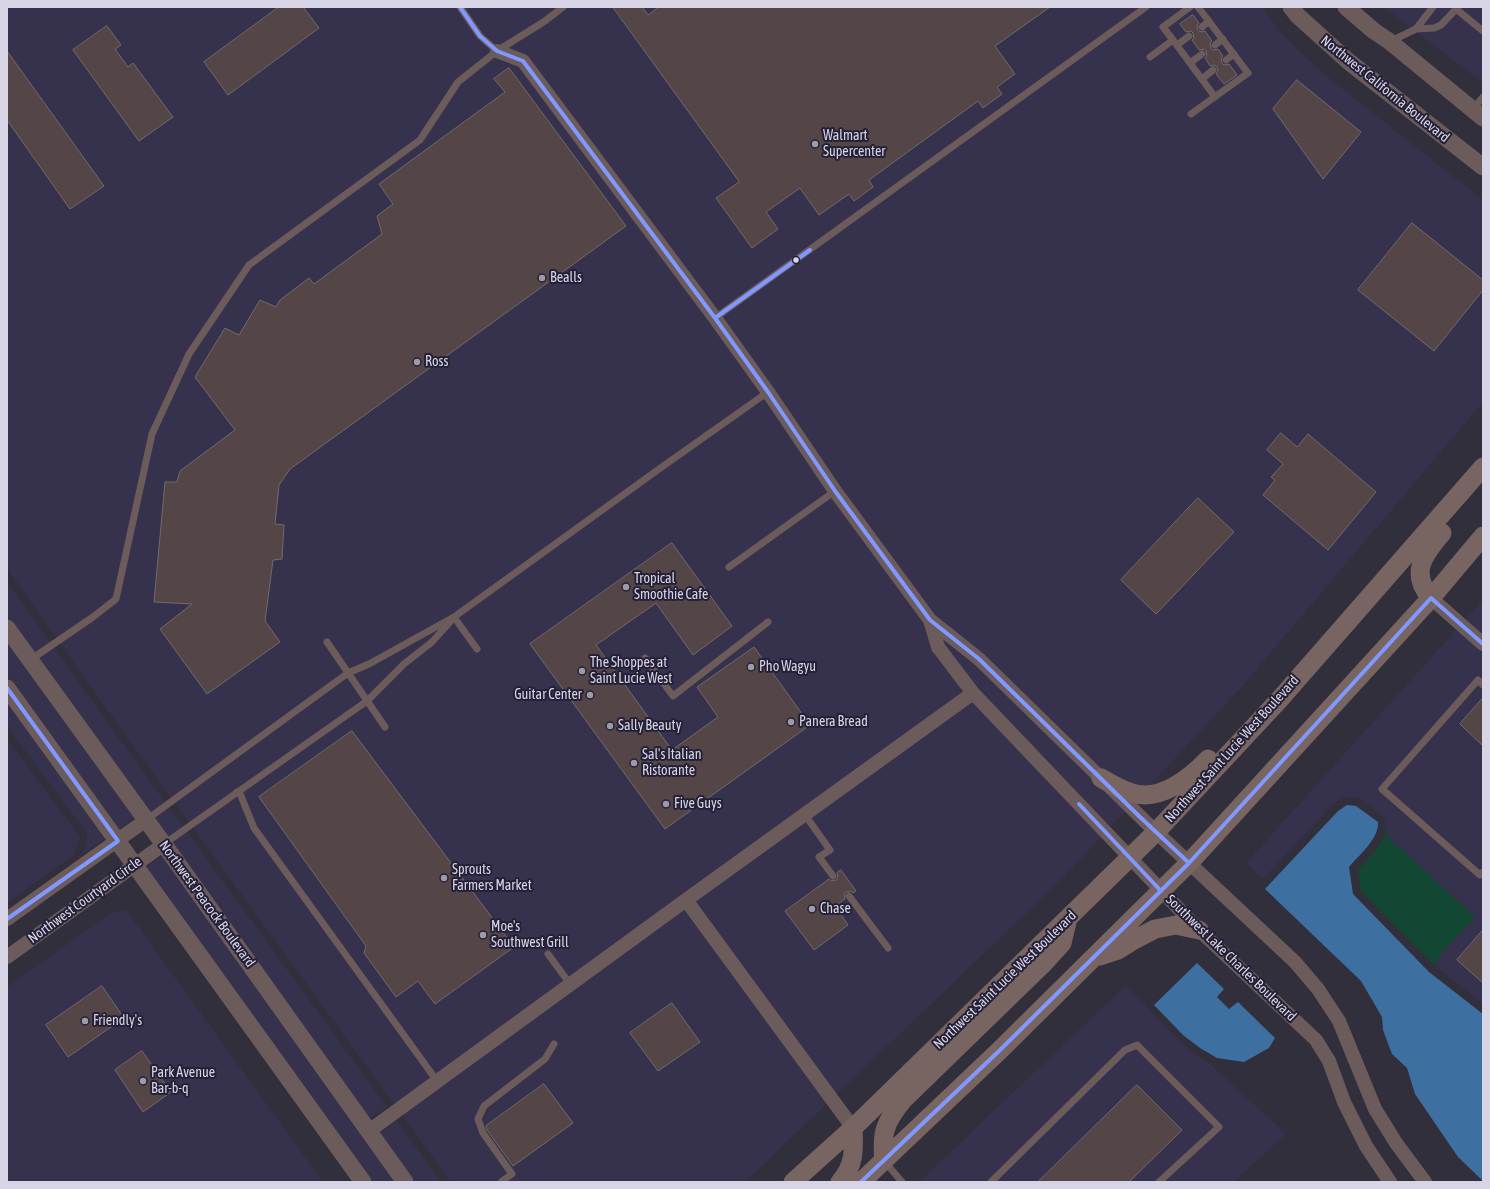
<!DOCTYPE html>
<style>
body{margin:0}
#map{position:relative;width:1490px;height:1189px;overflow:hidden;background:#312f3c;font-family:"Asap Condensed",sans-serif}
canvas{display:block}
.frame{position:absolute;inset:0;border:8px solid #d7d5e5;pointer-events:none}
</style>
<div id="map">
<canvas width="1490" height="1189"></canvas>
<div class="frame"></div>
</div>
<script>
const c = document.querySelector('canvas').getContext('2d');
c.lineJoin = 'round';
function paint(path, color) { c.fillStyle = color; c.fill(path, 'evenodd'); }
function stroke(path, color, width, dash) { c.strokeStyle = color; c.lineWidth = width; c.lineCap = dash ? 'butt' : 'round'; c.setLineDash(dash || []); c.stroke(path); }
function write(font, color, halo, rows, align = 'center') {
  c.font = font + ' "Asap Condensed",sans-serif'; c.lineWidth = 4; c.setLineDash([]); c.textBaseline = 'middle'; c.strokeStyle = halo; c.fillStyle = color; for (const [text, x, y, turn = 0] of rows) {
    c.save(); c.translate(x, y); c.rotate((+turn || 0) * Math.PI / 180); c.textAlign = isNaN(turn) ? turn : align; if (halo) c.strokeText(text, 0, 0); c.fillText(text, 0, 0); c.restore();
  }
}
paint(new Path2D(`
 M7,7h1255l20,27 43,41 158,125v202l-244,288 -174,186 -320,306h-294l-330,-453 -114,-161z
 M1387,7h96v76l-98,-75z
 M7,582l108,151 272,374 -17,12 -363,-505z
 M1483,600v404l-48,-38 6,-13 34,-36 -87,-80 -4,-19 -23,-19 -5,-2h-12l-12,8 -69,74 -17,-16z
 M7,641l128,176 -16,12 -112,-155z
 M7,701l99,137 -23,16 4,-14 -1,-8 -79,-106z
 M7,739l73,98 -6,18 -67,48z
 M162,856l234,326h-23l-227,-315z
 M126,910l197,272h-316v-195l105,-75z
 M1125,986l21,19 3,5 29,30 18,15 13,8 77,71 -52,48h-315z
 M397,1121l44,61h-26l-35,-49z`), '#36324d');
paint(new Path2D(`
 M1386,828l2,9 87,80 -34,36 -6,13 -74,-75 -3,-21c8,-10 28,-28 28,-42z`), '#124833');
paint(new Path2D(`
 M1347,805l9,1 22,16c1,17 -19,33 -29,45l4,27 76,78 54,42v167l-25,-24 -43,-63 -8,-26 -15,-14 -9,-24 -1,-13 -21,-36 -96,-92 73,-78z
 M1197,963l27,26 -7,8 12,12 9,-7 37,36 -6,10 -25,14 -27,-4 -17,-10 -17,-13 -29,-30z`), '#3e6fa1');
const building = new Path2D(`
 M279,7h24l16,21 -91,67 -24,-33z
 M613,7h29l6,8 11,-8h391l-55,39 20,28 -18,13 5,7 -19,14 -5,-7 -109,79 4,7 -19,14 -5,-7 -30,21 -19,-27 -34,24 12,17 -26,19 -36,-50 23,-16z
 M1193,15l6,8 -2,3 1,4 3,2 4,-1 7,10 -2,2 1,5 2,2 5,-1 5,7 -2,2 1,5 2,2 5,-1 8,11 -13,9 -8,-10 2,-3 -1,-4 -3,-2 -4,1 -5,-8 2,-2 -1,-5 -2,-2 -5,1 -7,-10 2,-2 -1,-5 -2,-2 -5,1 -6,-8z
 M107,26l14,19 -6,4 13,18 5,-4 40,54 -34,24 -66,-91z
 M7,51l97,135 -34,23 -63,-89z
 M509,68l117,158 -336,243 -11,16 -4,39 9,1 -2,34 -9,1 -8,61 15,21 -73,52 -47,-65 32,-25 -38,-2 11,-120h12l3,-11 55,-41 -40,-53 30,-49 14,7 21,-35 16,7 4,-7 29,-22 5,6 68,-50 -5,-18 16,-12 -14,-20 126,-92 -11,-13z
 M1297,80l64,52 -38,47 -50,-70z
 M1412,223l71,57v10l-49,61 -76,-61z
 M1281,433l16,14 11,-13 68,58 -48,58 -65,-55 12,-15 -4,-3 12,-13 -16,-14z
 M1198,498l36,34 -78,82 -35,-34z
 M672,543l60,83 -39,29 -37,-52 -60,42 76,105 46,-33 -21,-30 57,-40 56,78 -145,104 -135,-185z
 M1483,698v48l-23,-22z
 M352,731l162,216 -79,57 -17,-23 -22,16 -32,-44 2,-7 -107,-149z
 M841,870l15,21 -3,2 -2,-2 -5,1 -2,2 1,5 -10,7 13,19 -34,25 -29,-39 44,-32 2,2 5,-1 2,-2 -1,-5z
 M1483,930v53l-26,-23z
 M102,986l22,32 -56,39 -22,-32z
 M672,1003l28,39 -42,29 -28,-38z
 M142,1051l29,41 -28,20 -28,-42z
 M544,1084l29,39 -60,43 -26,-36 -1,-4z
 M1137,1085l45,45 -53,52h-91z`);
paint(building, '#544646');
stroke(building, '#706a6d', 1);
stroke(new Path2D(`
 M460,7l20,29 17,15
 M1456,9l27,22
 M1202,27l7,-6
 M1416,29l17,-22
 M1173,40l42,57
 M1391,41l25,-12 18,-1 7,-3 17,-18
 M1177,45l12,-9
 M1215,45l8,-6
 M1150,57l23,-17 -10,-13 27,-20
 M1226,60l8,-6
 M1190,63l12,-9
 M1202,79l11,-9
 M1473,109l10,-12
 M1191,114l57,-41 -50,-66
 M715,318l431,-311
 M729,567l106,-76
 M454,617l23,32
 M327,642l58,85
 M645,658l28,38 95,-74
 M30,660l63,-43 23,-18 36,-165 37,-80 60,-89 171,-125 38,-58 39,-31 48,-30 18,-14
 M1483,685l-5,-5 -96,109 98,86 3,-3
 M236,793l3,-2 15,37 183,253
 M805,815l25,35 -11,7 14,19
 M146,820l202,-147 21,-9 85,-47 205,-148 109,-77
 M164,844l203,-143 37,-37 28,-22 18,-20
 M849,896l39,52
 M548,954l22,30
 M885,1162l17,20
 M502,1181l10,-7 -29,-41 -5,-14 6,-13 61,-47 9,-15
 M991,1182l134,-132 12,-5 82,82 -60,55`), '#6b5b5a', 7);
stroke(new Path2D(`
 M497,51l26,10 192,257 53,74 67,99 95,129 49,39 177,173 139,130 23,27 21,32 36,88 21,34 29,39
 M1431,598l52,46
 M930,620l8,27 35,46 226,237 117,110 13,21 15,41 22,44 24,36
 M686,900l167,228
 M7,919l139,-99
 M7,957l157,-113
 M369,1131l317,-231 287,-207`), '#6b5b5a', 14);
stroke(new Path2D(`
 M1291,7l7,9 50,45 135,106
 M1346,7l28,24 15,10 94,77
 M7,628l166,229 232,325
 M7,688l356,494`), '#6b5b5a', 17);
stroke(new Path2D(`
 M1431,598c-22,-25 -7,-44 11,-65
 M1101,778c10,6 20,12 31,15 28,9 58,-15 76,-34
 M1100,956l18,-6 16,-10 21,-11 21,-4 23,5
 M884,1161c-3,-28 1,-39 19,-61l139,-135 20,-22 6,-25
 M793,1182l60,-54 303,-296 124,-133 203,-232
 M840,1182c15,-17 14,-33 13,-54
 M861,1182l138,-131 190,-188 242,-265 52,-62`), '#786562', 19);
stroke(new Path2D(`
 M460,7l20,29 17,15 26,10 192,257 53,74 67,99 95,129 49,39 161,158 49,46
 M715,318l95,-68
 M7,688l111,153 -111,78
 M1079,804l82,87
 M861,1182l138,-131 190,-188 242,-265 52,46`), '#8098ff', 4);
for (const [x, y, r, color] of [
 [815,144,4,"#9d9baa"],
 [796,260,3.5,"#d7d5e5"],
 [542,278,4,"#9d9baa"],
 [417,362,4,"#9d9baa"],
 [626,587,4,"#9d9baa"],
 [751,667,4,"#9d9baa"],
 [582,671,4,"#9d9baa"],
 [590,695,4,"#9d9baa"],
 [791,722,4,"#9d9baa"],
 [610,726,4,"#9d9baa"],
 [634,763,4,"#9d9baa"],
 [666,804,4,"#9d9baa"],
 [444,878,4,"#9d9baa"],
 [812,909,4,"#9d9baa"],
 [483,935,4,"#9d9baa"],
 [85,1021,4,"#9d9baa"],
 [143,1081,4,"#9d9baa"]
]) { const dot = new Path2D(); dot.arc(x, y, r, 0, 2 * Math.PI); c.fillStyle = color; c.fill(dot); stroke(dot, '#242037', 1.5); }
write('14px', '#d7d5e5', '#242037', [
 ["Northwest California Boulevard",1385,89,39],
 ["Northwest Saint Lucie West Boulevard",1232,749,-48],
 ["Northwest Courtyard Circle",85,900,-36],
 ["Northwest Peacock Boulevard",207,904,54],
 ["Southwest Lake Charles Boulevard",1231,958,44],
 ["Northwest Saint Lucie West Boulevard",1005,980,-44]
]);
write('14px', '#d7d5e5', '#242037', [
 ["Walmart",823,136],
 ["Supercenter",823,152],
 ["Bealls",550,278],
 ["Ross",425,362],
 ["Tropical",634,579],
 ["Smoothie Cafe",634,595],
 ["The Shoppes at",590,663],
 ["Saint Lucie West",590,679],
 ["Pho Wagyu",759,667],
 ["Guitar Center",582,695,"right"],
 ["Panera Bread",799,722],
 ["Sally Beauty",618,726],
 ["Sal's Italian",642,755],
 ["Ristorante",642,771],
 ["Five Guys",674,804],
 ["Sprouts",452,870],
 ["Farmers Market",452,886],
 ["Chase",820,909],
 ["Moe's",491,927],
 ["Southwest Grill",491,943],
 ["Friendly's",93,1021],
 ["Park Avenue",151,1073],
 ["Bar-b-q",151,1089]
], 'left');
</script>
